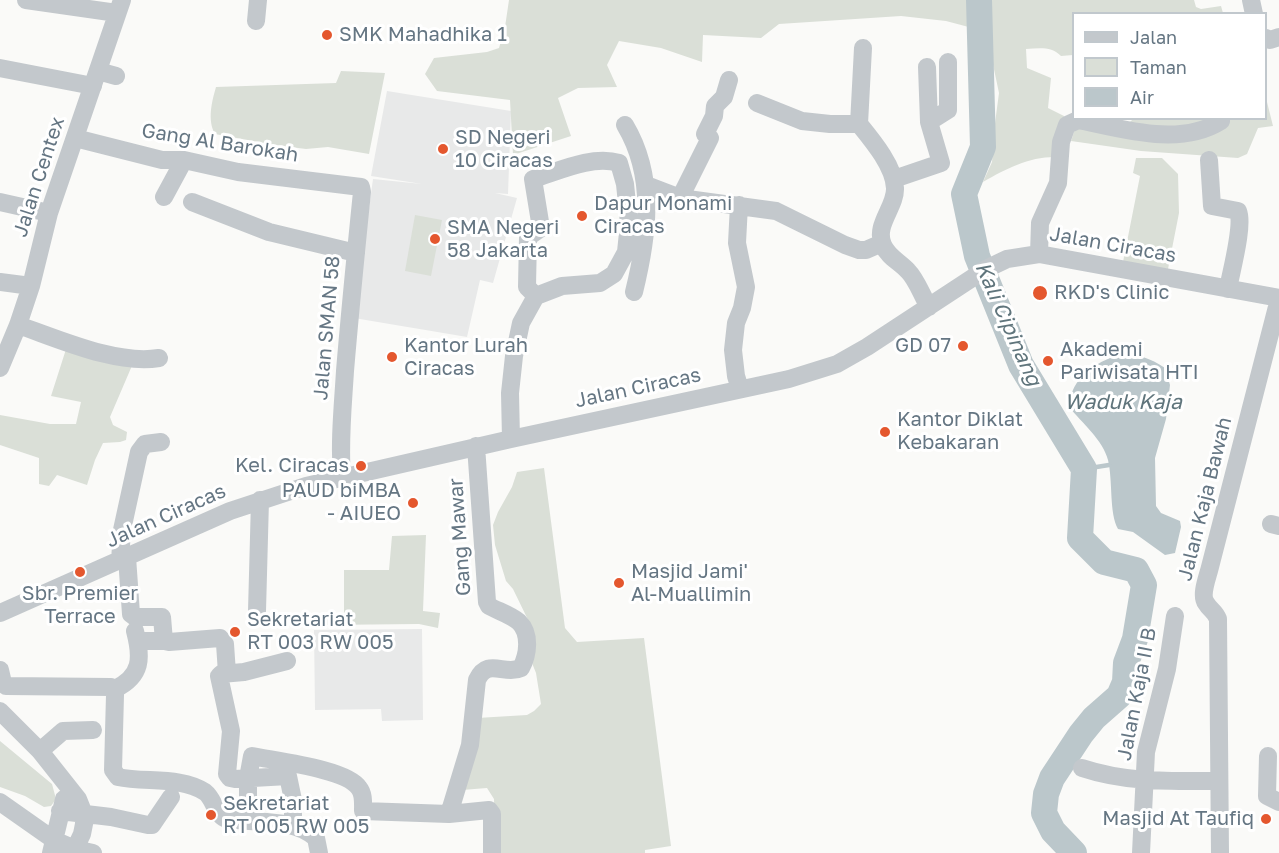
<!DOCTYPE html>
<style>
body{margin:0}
#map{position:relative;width:1279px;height:853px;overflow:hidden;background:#fafaf8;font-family:"Golos Text",sans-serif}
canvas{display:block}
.legend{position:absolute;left:1072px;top:12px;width:195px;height:108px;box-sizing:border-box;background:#fff;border:2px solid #c1c8cd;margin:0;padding:8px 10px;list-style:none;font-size:18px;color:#657683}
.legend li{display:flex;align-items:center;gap:12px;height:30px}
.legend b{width:30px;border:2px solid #c1c8cd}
</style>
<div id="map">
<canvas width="1279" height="853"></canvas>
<ul class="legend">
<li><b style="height:8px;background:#c3c8cc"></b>Jalan</li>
<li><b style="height:16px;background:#dadfd7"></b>Taman</li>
<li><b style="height:16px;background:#bbc7cb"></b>Air</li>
</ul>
</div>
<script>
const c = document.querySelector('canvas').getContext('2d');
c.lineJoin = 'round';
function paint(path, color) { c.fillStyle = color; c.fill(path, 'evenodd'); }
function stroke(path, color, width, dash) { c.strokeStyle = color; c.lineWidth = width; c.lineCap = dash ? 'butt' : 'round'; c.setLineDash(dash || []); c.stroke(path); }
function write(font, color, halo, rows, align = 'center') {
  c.font = font + ' "Golos Text",sans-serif'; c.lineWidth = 6; c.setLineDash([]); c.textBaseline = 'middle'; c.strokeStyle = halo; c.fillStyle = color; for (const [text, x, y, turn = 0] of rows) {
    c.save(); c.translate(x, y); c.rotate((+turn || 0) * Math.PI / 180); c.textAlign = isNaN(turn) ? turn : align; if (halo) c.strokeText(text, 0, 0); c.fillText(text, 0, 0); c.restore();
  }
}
paint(new Path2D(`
 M387,91l124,20 -3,83 -13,-1 22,5 -24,85 -13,-3 -13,57 -113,-19 19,-139 49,5 -51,-8z
 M422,629l1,91 -41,1 -1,-12 -66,1 -1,-80z`), '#e8e9e9');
paint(new Path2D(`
 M509,0h685l2,7 5,2 20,-3 2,7 -149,1 -1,41 -12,1c-9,-10 -22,-8 -35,-7l1,19 24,10 -3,30 16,8 -9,41c-27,0 -49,12 -72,25l9,-20 3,-39 4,-30 -8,-38 -11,-25 -34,-9 -45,-5 -122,8 -18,14 -58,-3 -1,27 -41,-14 -42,-7 -12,24 10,22 -39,1 -20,10 13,38 -58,19 -3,-55 -73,-9 -12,-17 9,-16 53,-6 12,-4 6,-21z
 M341,71l44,2 -16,81 -41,-7 -22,2 -31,-4 -60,-11c-8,-14 -3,-33 1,-47l120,-4z
 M1266,98l7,28 -15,2 -11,26 -9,4 -97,-7 -70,-10 5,-15 52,-2 6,-6h132z
 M1136,158h26l16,16 1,39 -11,56 -45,-7 17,-86 -7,-3z
 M415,215l27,5 -11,56 -26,-5z
 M68,343l66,18 -24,56 3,8 14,7 -1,8 -6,2 -17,1 -8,17 -8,25 -30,-10 -8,11 -10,-2v-26l-39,-13v-30l50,9h26l5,-22 -30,-6z
 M544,468l21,160 12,14 67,-4 27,208 -26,4v3h-150l-1,-54 -7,-11 -25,2 15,-72 50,-3 7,-4 7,-7 -5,-31 -4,-10 -1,-37 -18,-37 -7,-8 -11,-36 -2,-20 5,-13 14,-25 5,-15z
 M426,535l-3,76 17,2 -2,15 -19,-4 -96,1 -1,-9 22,-2v-44h45l3,-34z
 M0,741l52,43 4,15 -5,7 -7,1 -19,-11 -25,-9z`), '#dadfd7');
paint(new Path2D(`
 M1120,354c18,0 30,4 45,14l5,17 -4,34 -11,39 1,48 5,7 19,8 1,6 -6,26 -10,2 -32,-23 -15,-3c-9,-16 -5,-48 -10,-69 -5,-20 -26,-37 -39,-53 2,-30 26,-44 51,-53z`), '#bbc7cb');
stroke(new Path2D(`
 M1084,469l25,-4`), '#bbc7cb', 4.5);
stroke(new Path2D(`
 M979,0l4,147 -19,47 13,62 44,109 63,104 -4,69 24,24 32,8 8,15 -9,54 -9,24 -1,19 -6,14 -25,22 -13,16 -29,44 -6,16 -2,19 9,18 21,22`), '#bbc7cb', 26);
stroke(new Path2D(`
 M26,0l91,13
 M1251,0l3,14
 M256,21l2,-21
 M1266,38l4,2 9,-3
 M863,48l-4,76c13,16 35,42 36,64 1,19 -21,37 -12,57 5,12 17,17 25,26 9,9 14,25 21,36
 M0,68l93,18
 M98,71l18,5
 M757,103l45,18 28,3h29
 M929,122l19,-12v-48
 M625,125c31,52 23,110 9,167
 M75,138l87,22h22l54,12 123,15 1,5c-6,59 -12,119 -17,179 -2,34 -6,71 -3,106
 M1209,160l3,46 26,5c6,14 -7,61 -10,78
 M894,179l47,-16 -12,-41 -2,-55
 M646,185l34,13 96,13 69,34 14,5h7l16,-7
 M164,197l20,-37
 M680,198l30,-60 -5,-4 9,-18 1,-10 9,-9 5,-17
 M0,202l49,11
 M192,202l77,30 87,21
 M739,205l-2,38 9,44 -4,21 -6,15 -3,27 3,26 4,13
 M1039,254l1,-31 18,-40 3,-41 6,-17 11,-5c45,9 102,27 143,1
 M0,282l31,4
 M18,325c41,14 98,40 141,33
 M0,368l18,-43 13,-39 18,-73 73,-213
 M511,439l-1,-46 4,-37 7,-33 15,-27 26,-10 38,-3 14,-9 12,-22 3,-29 -4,-39 -6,-21c-27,-8 -60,8 -86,16l8,49 -13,9 -1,50 9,9
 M1271,524l8,2
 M127,557l4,57 4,3h27l2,24
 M120,561l2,-31 17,-78 6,-8 16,-2
 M257,611l3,-111
 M0,613l230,-102 76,-25 205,-47 278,-60 48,-15 30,-17 119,-78 21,-10 32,-5 240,44
 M138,641h26l5,1 51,-4 5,6 2,29
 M287,661l-43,11 -23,2 -2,2 12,55 -4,43 3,4 5,1 53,-3 5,24v26
 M0,670l3,13 3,3 105,1 4,2v6l-2,75 5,7c27,6 63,-1 87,15 9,7 9,19 19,26 30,7 67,-2 92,20l3,15
 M115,689c27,-13 27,-31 20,-58
 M0,711l40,40 38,48 6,15v10l-2,10 -7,15 -8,4
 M40,751l23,-20 30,-1
 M1268,756l-1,40 12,6
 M1082,768c45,15 90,13 137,13
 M0,802l54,38 21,9 18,4
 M60,811l51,6 37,8h4l19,-28
 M449,814l21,-69 7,-65c11,-23 27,-4 44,-12 7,-13 10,-34 -2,-46 -8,-7 -21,-11 -30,-16l-2,-4 -11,-156
 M248,821v-43l4,-22c23,5 95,13 107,32 5,6 4,15 4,23l86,3 40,-4 3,4v39
 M51,853l13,-54
 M1141,853l5,-101 21,-83 8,-53
 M1220,853l-2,-234c-3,-8 -8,-9 -12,-16 -6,-8 2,-27 4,-36l69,-268`), '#c3c8cc', 18);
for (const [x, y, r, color] of [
 [327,35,6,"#e4572e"],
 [443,149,6,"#e4572e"],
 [582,216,6,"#e4572e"],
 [435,239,6,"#e4572e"],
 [1040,293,8,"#e4572e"],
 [963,346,6,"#e4572e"],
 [392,357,6,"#e4572e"],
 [1048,361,6,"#e4572e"],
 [885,432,6,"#e4572e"],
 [361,466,6,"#e4572e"],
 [413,503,6,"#e4572e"],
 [80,572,6,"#e4572e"],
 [619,583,6,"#e4572e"],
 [235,632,6,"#e4572e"],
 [211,815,6,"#e4572e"],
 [1266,819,6,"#e4572e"]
]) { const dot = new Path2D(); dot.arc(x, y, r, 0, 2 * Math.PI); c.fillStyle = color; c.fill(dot); stroke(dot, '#fff', 2); }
write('20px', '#657683', '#fff', [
 ["SMK Mahadhika 1",339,35],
 ["SD Negeri",455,138],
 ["10 Ciracas",455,161],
 ["Dapur Monami",594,204],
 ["Ciracas",594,227],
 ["SMA Negeri",447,228],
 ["58 Jakarta",447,251],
 ["RKD's Clinic",1054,293],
 ["Kantor Lurah",404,346],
 ["Ciracas",404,369],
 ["GD 07",951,346,"right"],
 ["Akademi",1060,350],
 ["Pariwisata HTI",1060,373],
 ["Kantor Diklat",897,420],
 ["Kebakaran",897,443],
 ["Kel. Ciracas",349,466,"right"],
 ["PAUD biMBA",401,491,"right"],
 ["- AIUEO",401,514,"right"],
 ["Masjid Jami'",631,572],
 ["Al-Muallimin",631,595],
 ["Sbr. Premier",80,594,"center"],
 ["Terrace",80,617,"center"],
 ["Sekretariat",247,620],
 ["RT 003 RW 005",247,643],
 ["Sekretariat",223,804],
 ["RT 005 RW 005",223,827],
 ["Masjid At Taufiq",1254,819,"right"]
], 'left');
write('20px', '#657683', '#fff', [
 ["Gang Al Barokah",220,143,9],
 ["Jalan Centex",39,177,-72],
 ["Jalan Ciracas",1113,245,10],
 ["Jalan SMAN 58",327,328,-85],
 ["Jalan Ciracas",638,388,-12],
 ["Jalan Kaja Bawah",1205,499,-76],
 ["Jalan Ciracas",166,516,-24],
 ["Gang Mawar",460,537,-94],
 ["Jalan Kaja II B",1137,694,-79]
]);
write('italic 21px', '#60757c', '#fff', [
 ["Kali Cipinang",1008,324,66],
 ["Waduk Kaja",1123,402]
]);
</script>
